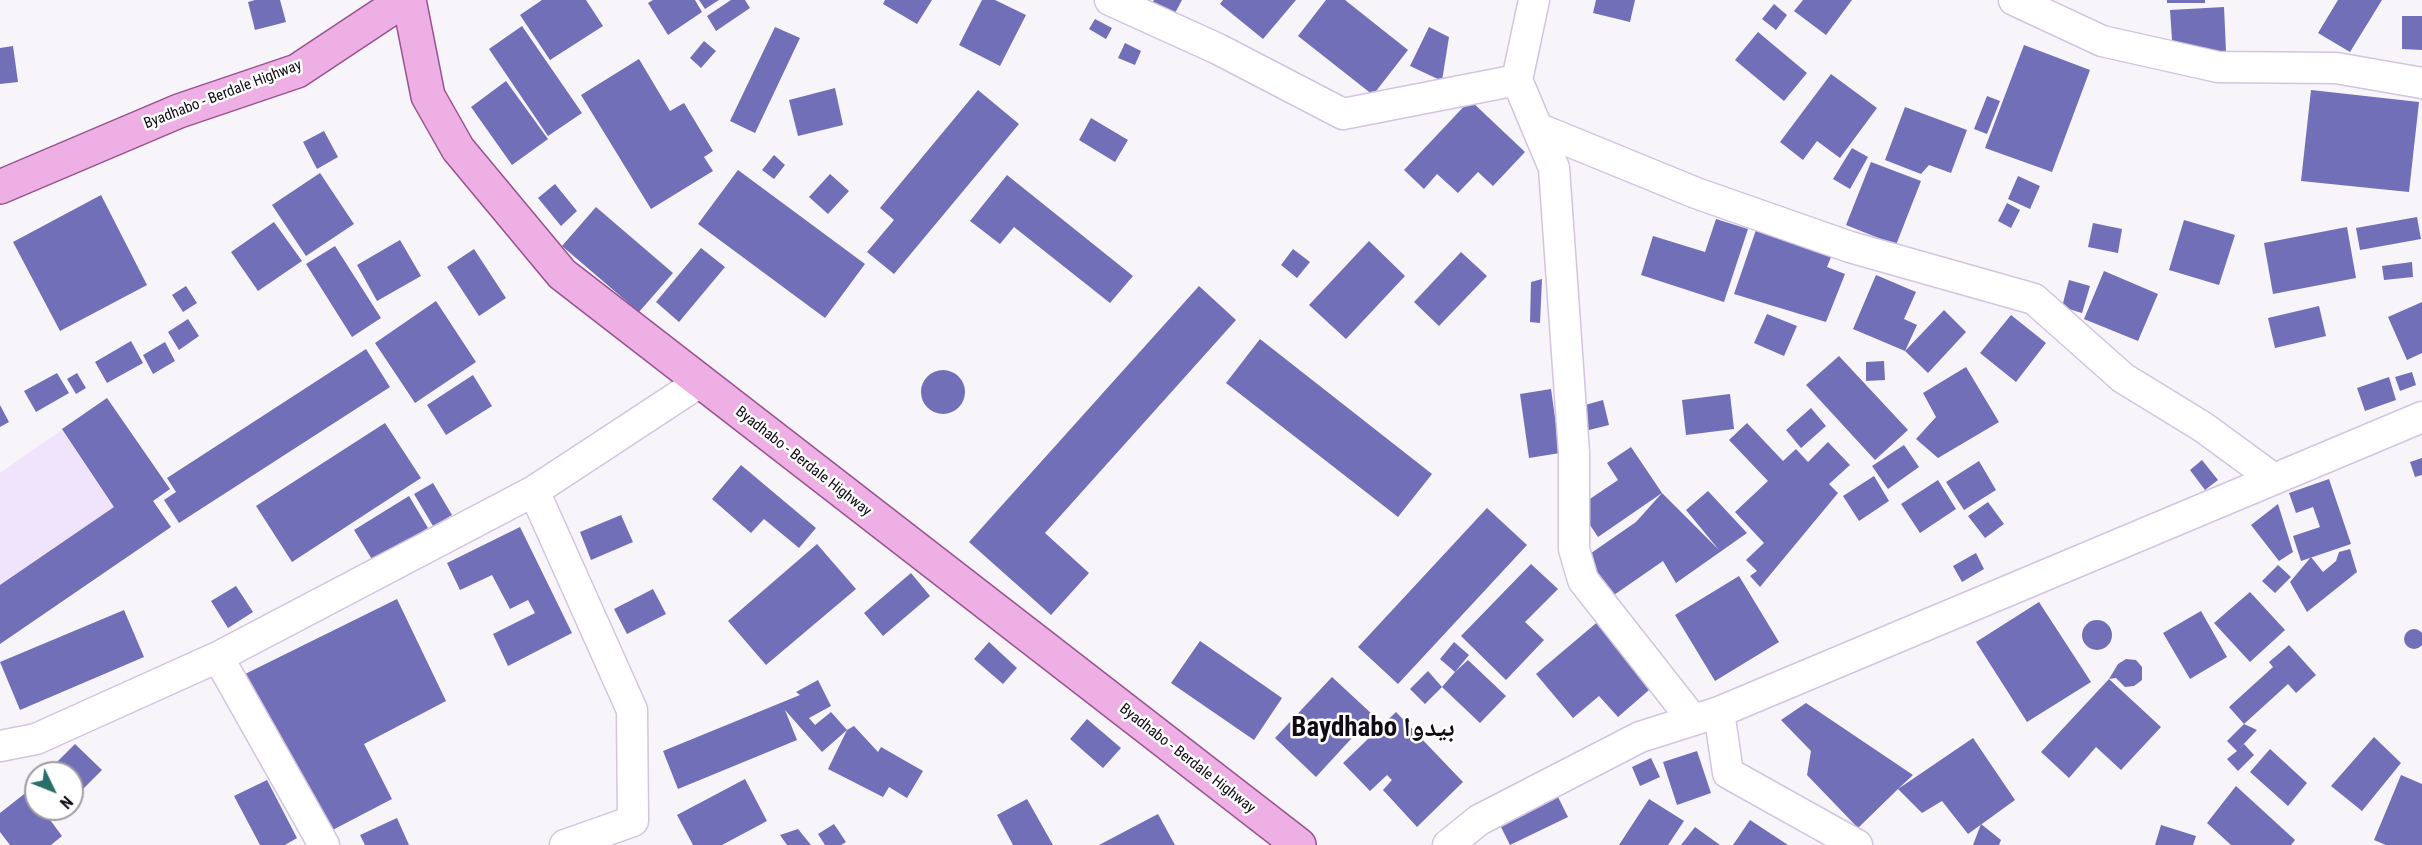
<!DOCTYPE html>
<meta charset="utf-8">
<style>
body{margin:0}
#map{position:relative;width:2422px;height:845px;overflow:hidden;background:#f7f4fa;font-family:"Roboto Condensed",sans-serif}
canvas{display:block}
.north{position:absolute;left:24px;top:761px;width:60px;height:60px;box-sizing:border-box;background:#fff;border:2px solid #9f9da1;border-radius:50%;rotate:133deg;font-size:16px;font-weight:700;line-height:24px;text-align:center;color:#100b15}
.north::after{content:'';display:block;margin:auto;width:21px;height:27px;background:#276f68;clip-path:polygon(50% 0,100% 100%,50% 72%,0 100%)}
</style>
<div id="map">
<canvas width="2422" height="845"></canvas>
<div class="north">N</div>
</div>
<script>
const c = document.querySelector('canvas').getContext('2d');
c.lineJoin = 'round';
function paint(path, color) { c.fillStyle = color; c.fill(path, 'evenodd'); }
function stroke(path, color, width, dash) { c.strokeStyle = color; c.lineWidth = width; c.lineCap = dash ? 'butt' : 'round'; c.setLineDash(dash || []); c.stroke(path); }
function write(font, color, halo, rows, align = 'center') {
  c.font = font + ' "Roboto Condensed","Noto Naskh Arabic",sans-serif'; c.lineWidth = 5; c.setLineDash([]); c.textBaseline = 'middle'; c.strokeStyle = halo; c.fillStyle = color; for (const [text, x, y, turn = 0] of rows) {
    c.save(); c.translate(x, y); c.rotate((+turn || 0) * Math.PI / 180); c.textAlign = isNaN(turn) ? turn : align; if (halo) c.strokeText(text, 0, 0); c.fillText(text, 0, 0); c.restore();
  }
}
paint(new Path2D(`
 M107,398l63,91 -17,12 18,26 -171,117v-171z`), '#efe4fb');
paint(new Path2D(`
 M255,0h25l6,22 -31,8 -7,-28z
 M542,0h44l17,26 -53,34 -30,-45z
 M653,0h42l7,12 -34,23 -20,-32z
 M699,0h20l-14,9z
 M731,0h14l5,8 -34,23 -9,-15z
 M885,0h47l-15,24 -34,-20z
 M982,0h13l31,15 -26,51 -41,-21z
 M1154,0h28l-8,15 -22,-12z
 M1223,0h73l-33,39 -43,-35z
 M1326,0h19l63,50 -35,45 -75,-59z
 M1596,0h39l-5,22 -37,-9z
 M1803,0h49l-26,35 -32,-24z
 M2167,0h38v3h-38z
 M2338,0h44l-32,52 -32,-19z
 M1774,4l13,11 -11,15 -14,-11z
 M2224,7l2,44 -53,3 -3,-44z
 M2402,16h20v34l-20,-1z
 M1095,19l17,9 -6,11 -17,-10z
 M522,26l60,87 -34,23 -59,-87z
 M775,27l25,11 -45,95 -25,-12z
 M1429,27l20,10 -7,44 -32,-15z
 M1758,32l49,41 -23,28 -49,-41z
 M704,41l12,10 -15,17 -11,-10z
 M1125,43l16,8 -6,14 -17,-7z
 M2024,45l66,25 -38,102 -67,-24z
 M13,46l5,36 -18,2v-36z
 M639,59l31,52 14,-8 29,48 -9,6 9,14 -62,38 -70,-114z
 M1831,74l46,34 -37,50 -23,-17 -14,19 -23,-18z
 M506,81l42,58 -36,26 -41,-58z
 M835,88l8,37 -45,11 -9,-36z
 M978,90l41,34 -125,150 -27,-22 27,-32 -14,-12z
 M2311,90l108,12 -10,90 -108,-11z
 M1987,96l13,5 -13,33 -13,-5z
 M1470,100l55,52 -32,34 -15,-14 -20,21 -21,-19 -13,15 -20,-19z
 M1905,107l62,23 -16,43 -22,-8 -8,9 -36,-14z
 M1091,118l37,22 -13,22 -36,-22z
 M324,131l14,26 -21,12 -14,-27z
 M1852,148l16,9 -18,32 -17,-10z
 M774,155l11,10 -11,14 -12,-9z
 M1871,162l50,19 -25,64 -50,-20z
 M738,170l127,94 -40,54 -127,-94z
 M320,173l34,51 -48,32 -34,-51z
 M830,174l19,17 -21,23 -19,-17z
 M1007,175l126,101 -23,27 -96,-76 -14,17 -30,-23z
 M2018,176l22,10 -10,23 -22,-10z
 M555,184l22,27 -16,15 -23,-28z
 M101,195l46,90 -87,46 -47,-89z
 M2007,203l13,7 -9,18 -13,-7z
 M596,207l77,66 -34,39 -77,-66z
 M2417,217l4,22 -61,11 -4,-22z
 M1716,219l32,10 -24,73 -83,-27 12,-39 52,16z
 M2184,220l51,15 -16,50 -50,-15z
 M274,222l28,39 -44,30 -27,-39z
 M2093,223l29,6 -4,24 -30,-6z
 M2347,227l9,51 -83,16 -9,-51z
 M1756,230l75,27 -4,10 18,7 -19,48 -92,-28z
 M400,240l21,36 -44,25 -20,-36z
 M1369,241l36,35 -59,63 -37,-34z
 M335,246l46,72 -29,19 -46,-73z
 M701,248l24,19 -46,55 -23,-20z
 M474,249l32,49 -27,18 -32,-49z
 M1293,249l17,13 -13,16 -16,-13z
 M1461,252l26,24 -48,50 -25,-24z
 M2412,262l1,15 -29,3 -2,-14z
 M2104,271l54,23 -20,47 -54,-22z
 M1876,275l40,17 -12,27 13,6 -12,26 39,-41 22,22 -38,41 -23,-22 -52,-22z
 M1542,279l-2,44 -10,-1 1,-40z
 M2069,280l21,6 -8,27 -20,-6z
 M186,286l11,17 -14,9 -11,-17z
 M1199,286l37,34 -191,213 44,40 -38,42 -82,-73z
 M436,301l40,61 -61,41 -40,-60z
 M2422,302v51l-15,7 -19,-43z
 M2319,306l7,30 -51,12 -7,-30z
 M1767,314l30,12 -13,30 -30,-13z
 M2011,315l35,28 -30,39 -36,-29z
 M188,319l11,17 -20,14 -11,-18z
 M1260,339l172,135 -34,43 -172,-134z
 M131,341l12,22 -36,20 -12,-21z
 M165,342l10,19 -22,13 -10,-19z
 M366,349l24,38 -211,136 -15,-23 12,-8 -9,-14z
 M1839,356l69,74 -33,30 -69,-75z
 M1884,361l1,19 -19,1v-19z
 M1966,367l33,55 -61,36 -22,-19 20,-22 -13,-24z
 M921 392a22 22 0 1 1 44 0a22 22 0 1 1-44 0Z
 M2412,372l4,13 -16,6 -5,-14z
 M57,373l12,20 -33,19 -12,-21z
 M77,373l9,15 -10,6 -9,-15z
 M473,375l19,31 -46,29 -19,-30z
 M2389,377l7,23 -31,11 -8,-23z
 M1551,389l9,64 -31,5 -9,-64z
 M1730,394l4,35 -48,6 -4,-35z
 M107,398l63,91 -17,12 18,26 -171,117v-59l114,-78 -52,-78z
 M1603,400l6,25 -24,6 -7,-24z
 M0,405l9,17 -9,5z
 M1811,408l15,18 -25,22 -15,-18z
 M385,423l36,55 -129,84 -36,-56z
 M1747,423l36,38 13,-12 12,13 20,-20 22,23 -21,19 9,9 -78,94 -10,-11 7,-5 -11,-11 18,-17 -29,-31 33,-31 -39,-41z
 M1904,445l15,22 -31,22 -16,-23z
 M1631,447l31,46 57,57 -33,-40 22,-19 39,42 -71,50 -13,-22 -52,36 -27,-39 52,-36 26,-29 -64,44 -20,-30 40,-27 -11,-17z
 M2422,458v17l-7,2 -5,-15z
 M2202,460l16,20 -13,10 -15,-20z
 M1979,461l17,29 -32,20 -18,-28z
 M741,465l75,63 -17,20 -35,-29 -13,14 -39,-34z
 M1874,476l15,25 -30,20 -16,-25z
 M2329,479l22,65 -50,17 -8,-25 27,-9 -7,-20 -17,6 -7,-20z
 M1938,480l18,29 -36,24 -19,-29z
 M433,483l19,32 -19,11 -19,-32z
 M409,496l19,32 -55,33 -19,-31z
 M1988,502l16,22 -19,14 -17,-22z
 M2278,504l15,48 -14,9 -28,-36z
 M1487,508l40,37 -129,139 -40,-37z
 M621,515l12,27 -42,18 -11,-28z
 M520,527l52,106 -64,33 -15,-32 42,-21 -7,-13 -18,9 -18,-34 -32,15 -13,-27z
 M817,544l39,45 -90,76 -38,-44z
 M2350,549l7,23 -50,40 -17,-30 21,-25 12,15 13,-11 3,-9z
 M1976,553l8,16 -22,13 -9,-16z
 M1531,564l27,25 -33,33 19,18 -38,40 -45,-44z
 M2278,565l13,12 -16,16 -13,-12z
 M911,573l19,23 -47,40 -19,-23z
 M1739,576l40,66 -64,39 -40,-66z
 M236,586l17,26 -25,16 -17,-27z
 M653,589l13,25 -39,20 -13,-25z
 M2250,592l35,38 -35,32 -36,-39z
 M397,599l49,102 -82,43 28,55 -69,36 -82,-159z
 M2039,602l52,80 -64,40 -51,-80z
 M124,610l20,47 -124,53 -20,-48z
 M2201,611l26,46 -37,22 -27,-46z
 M1601,619l55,65 -38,33 -19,-21 -26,22 -37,-44z
 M2082 635a15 15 0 1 1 30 0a15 15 0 1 1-30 0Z
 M2404 639a10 10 0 1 1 20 0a10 10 0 1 1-20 0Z
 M1200,641l82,57 -28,42 -83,-57z
 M989,642l28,26 -14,16 -29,-25z
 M1454,642l15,13 -14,17 13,-12 38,36 -26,27 -38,-36 -17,17 -15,-15 18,-18 14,16 13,-15 -15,-13z
 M2289,645l27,30 -20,18 -8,-9 -44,40 -15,-17 44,-40 -4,-5z
 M2126,659l10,1 6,7v13l-8,6 -9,1 -9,-9 -7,1 9,-15z
 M1332,677l41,38 -57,62 -41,-39z
 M2109,679l52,48 -40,43 -25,-23 -27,31 -28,-26z
 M818,680l13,26 -22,12 6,7 16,-13 16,18 -25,22 -37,-42 12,30 -119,49 -15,-38 137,-56 -4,-3z
 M1806,703l107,72 -15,14 75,-51 42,62 -47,34 -26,-33 -20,12 -24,-24 -40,39 -51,-53 4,-24 -30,-31z
 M1396,712l67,70 -46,45 -34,-37 9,-10 -5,-5 -17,16 -27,-28z
 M1087,719l34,29 -18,20 -33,-29z
 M2244,724l13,6 -18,19 5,-5 10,11 -16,16 -11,-12 10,-8 -10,-10z
 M854,726l24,26 3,-5 42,24 -16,27 -18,-11 -6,10 -55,-28 19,-39z
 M2374,737l27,26 -39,48 -31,-25z
 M75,744l27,26 -30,30v-27h-26z
 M2270,749l37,34 -19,23 -38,-34z
 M1697,751l14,42 -34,12 -14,-43z
 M1651,758l9,19 -20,9 -8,-19z
 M2401,775l21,9v61h-36l-12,-5z
 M745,779l22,42 -45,24h-29l-16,-30z
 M267,780l30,58 -12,7h-25l-26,-49z
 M2236,786l59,54 -4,5h-60l-24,-22z
 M28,791l8,10v8h6l20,27 -11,9h-41l-10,-13v-19z
 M1558,797l10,20 -58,28 -9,-18z
 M1027,799l26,46h-40l-16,-30z
 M1649,799l35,22 -16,24h-49z
 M1158,814l17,31h-76z
 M397,818l12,27h-44l-5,-10z
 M1750,820l38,25h-55z
 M834,824l12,18 -5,3h-16l-7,-11z
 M1981,824l20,16 -2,5h-26z
 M2161,825l35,11 -3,9h-38z
 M1695,827l25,18h-39z
 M798,829l13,16h-24l-7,-10z`), '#716fb7');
const minor = new Path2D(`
 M1110,0l108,49 125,65 174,-34
 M1534,0l-17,80 37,88 20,285v96l9,31 110,140
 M2014,0l88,41 116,26 118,1 86,15
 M1537,128l159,65 154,54 184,52 89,79 80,49 71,52
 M534,491l98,219 1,111 -68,24
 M218,657l106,188
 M1719,712l9,61 129,72
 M0,746l36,-7 182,-82 316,-166 166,-109
 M1448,845l31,-25 161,-83 79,-25 703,-295`);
const primary = new Path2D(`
 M409,0l19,96 30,53 104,125 737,571
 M0,187l179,-76 118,-40 107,-71`);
stroke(minor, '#d3c4e2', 33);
stroke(primary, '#985290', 36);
stroke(minor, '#fff', 30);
stroke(primary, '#edafe4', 33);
write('15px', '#100b15', '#fff', [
 ["Byadhabo - Berdale Highway",223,95,-21],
 ["Byadhabo - Berdale Highway",803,462,38],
 ["Byadhabo - Berdale Highway",1187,759,38]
]);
write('bold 27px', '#100b15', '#fff', [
 ["Baydhabo بيدوا",1373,729]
]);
</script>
